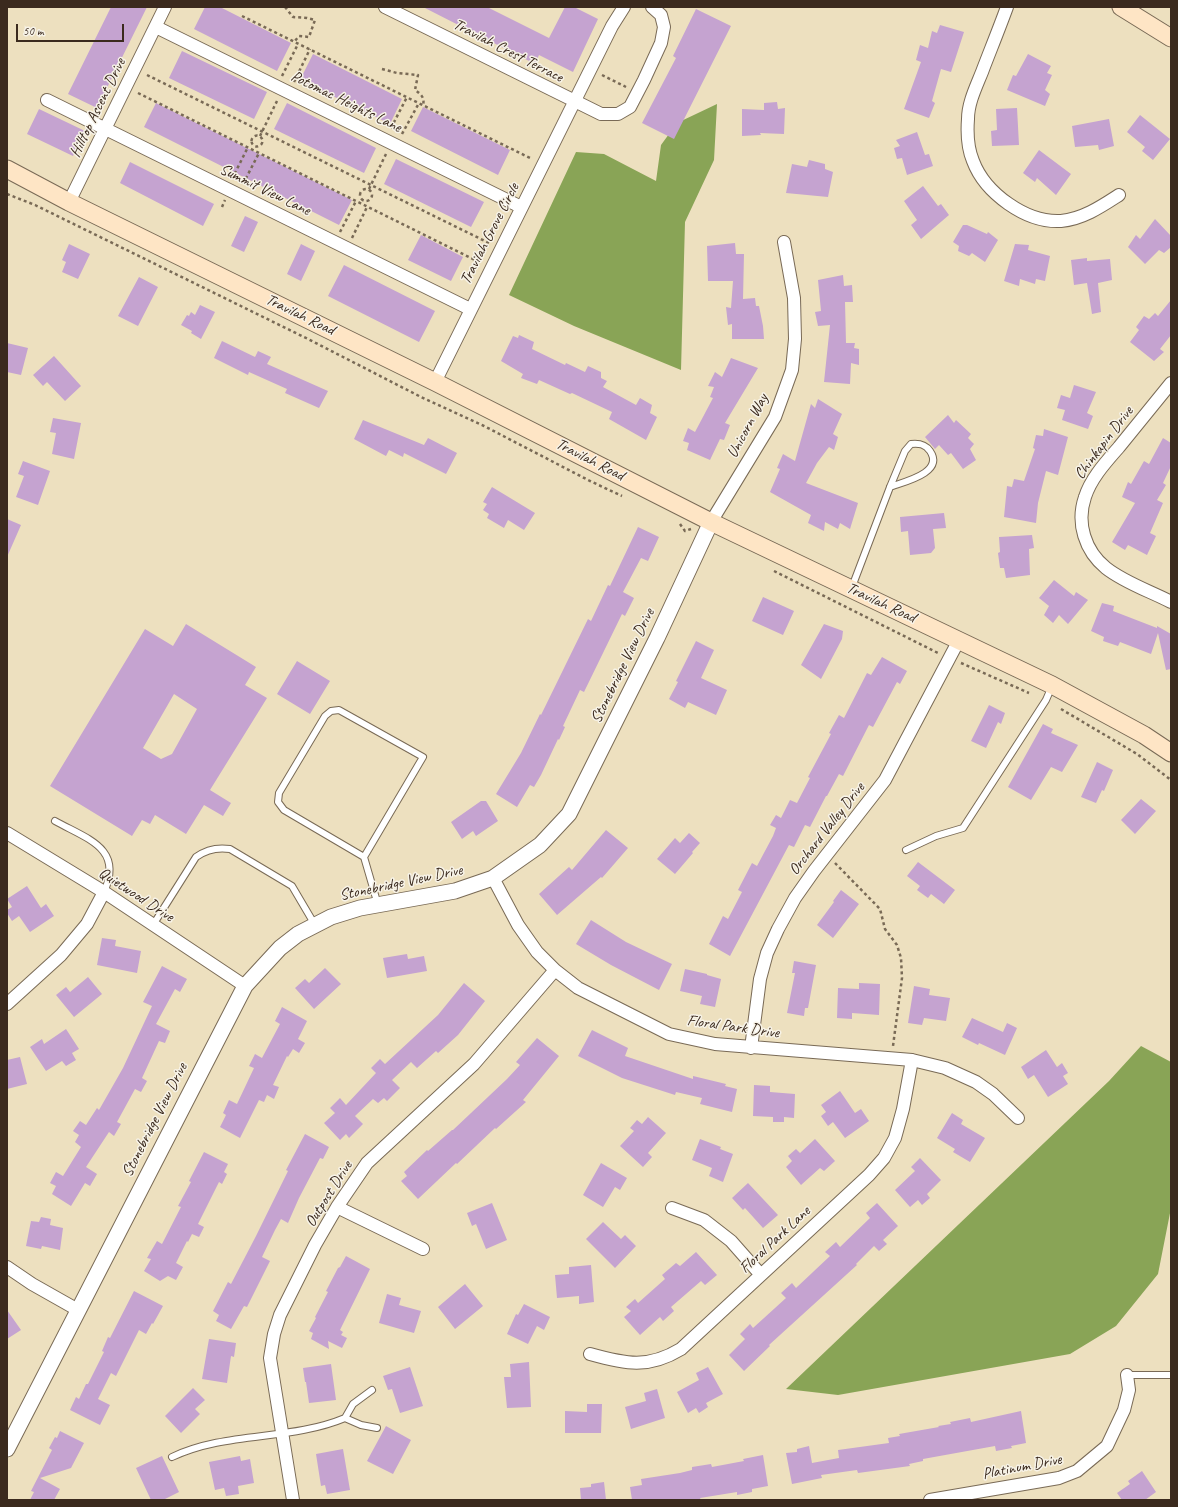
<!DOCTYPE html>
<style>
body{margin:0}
#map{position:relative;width:1178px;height:1507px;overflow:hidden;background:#ede0bf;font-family:Caveat,sans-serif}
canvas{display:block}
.frame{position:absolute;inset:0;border:8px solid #3b2a1e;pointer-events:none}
.scale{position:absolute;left:16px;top:24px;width:108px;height:18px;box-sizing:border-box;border:2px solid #3b2a1e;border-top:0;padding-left:5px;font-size:12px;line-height:14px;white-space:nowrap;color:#3b2a1e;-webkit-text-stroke:3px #f7f3e8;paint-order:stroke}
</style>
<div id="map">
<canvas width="1178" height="1507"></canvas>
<div class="frame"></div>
<div class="scale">50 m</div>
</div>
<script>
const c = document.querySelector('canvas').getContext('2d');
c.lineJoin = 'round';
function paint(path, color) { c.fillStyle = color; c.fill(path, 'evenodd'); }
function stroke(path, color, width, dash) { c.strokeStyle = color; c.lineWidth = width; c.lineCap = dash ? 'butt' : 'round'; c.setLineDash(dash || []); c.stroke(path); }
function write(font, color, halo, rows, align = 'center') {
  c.font = font + ' Caveat,sans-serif'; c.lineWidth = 3; c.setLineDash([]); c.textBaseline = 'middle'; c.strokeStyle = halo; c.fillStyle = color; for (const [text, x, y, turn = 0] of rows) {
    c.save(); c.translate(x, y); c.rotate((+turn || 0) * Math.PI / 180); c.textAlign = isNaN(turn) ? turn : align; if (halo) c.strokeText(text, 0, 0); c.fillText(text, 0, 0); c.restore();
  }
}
paint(new Path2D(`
 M717,104l-3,56 -29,62 -4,148 -107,-44 -65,-31 67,-143 28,2 52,27 5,-36 16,-22z
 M1141,1046l30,16v146l-13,66 -42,52 -46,28 -232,41 -52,-6 323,-308z`), '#89a456');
paint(new Path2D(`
 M111,7h36l-50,101 -29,-14z
 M205,7h15l71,36 -14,28 -83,-42z
 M423,7h64l62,31 16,-31h9l24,12 -25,53 -34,-17 -4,9z
 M696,9l35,17 -57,113 -32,-16 34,-65 -3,-2z
 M940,25l24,7 -13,40 -10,-3 -9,32 3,2 -6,15 -25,-9 17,-47 -5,-2 4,-15 8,3 4,-17 5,2z
 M182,51l85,41 -13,27 -85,-41z
 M313,54l89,45 -12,25 -90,-44z
 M1028,54l23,12 -4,7 5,2 -7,15 5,4 -5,12 -38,-16 6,-15 3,1z
 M777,102l1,7 7,-1 -1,26 -24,-1 1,2 -19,1v-27l22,1v-7z
 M156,103l196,97 -13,25 -195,-98z
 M287,103l89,45 -12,25 -90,-44z
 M423,107l87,43 -12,25 -87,-44z
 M1017,108l2,37 -27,1 -1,-15 6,-1 -1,-21z
 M39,109l46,22 -12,25 -46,-22z
 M1140,115l30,24 -17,21 -11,-9 3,-4 -18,-15z
 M1109,119l5,27 -15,4 -1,-5 -23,2 -3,-21z
 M917,132l8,23 4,-1 4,12 -26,9 -5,-17 -5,1 -3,-11 6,-2 -4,-6z
 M1039,150l32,24 -15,21 -19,-17 -2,4 -12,-9z
 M396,159l88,43 -13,25 -87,-43z
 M809,160l16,4v5l8,3 -5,25 -42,-4 6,-29 15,3z
 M130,162l84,42 -11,22 -83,-43z
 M923,186l15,20 3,-2 8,11 -28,24 -10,-14 6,-5 -13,-19z
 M245,216l13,6 -14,30 -13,-6z
 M1155,219l16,17v11l-7,6 -5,-3 -14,14 -17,-17 8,-12 4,4z
 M963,225h4l20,9 1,-2 10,8 -13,22 -13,-9 -3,3 -11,-5 1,-5 -6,-4z
 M421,235l42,22 -12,24 -43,-21z
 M735,243l1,11h8l-1,45 12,-1 1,8h3l4,20 1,13h-32v-15l-4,1 -2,-18 5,1 2,-27h-25l-1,-35z
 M69,244l21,10 -12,25 -16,-7 4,-10 -4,-2z
 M301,244l14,7 -14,30 -14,-7z
 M1015,244l14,1 -1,5 22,6 -5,25 -9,-2 -1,5 -15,-5 -1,7 -15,-5z
 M1087,258v3l23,-2 2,21 -14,3 3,29 -9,2 -5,-31 -13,2 -3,-25z
 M344,265l91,46 -16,31 -91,-46z
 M843,275l1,11 8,-1 1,17h-8l1,41h9l-1,5 5,1v16l-8,-2 -1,21 -26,-2 6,-57 -12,1 -3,-14 6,-1 -3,-31z
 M139,277l19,10 -20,39 -20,-10z
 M1171,300v35l-11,14 4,3 -10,9 -24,-19 9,-12 -3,-3 8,-11 5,3 6,-6 3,3z
 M200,305l15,7 -14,27 -10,-6 1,-2 -11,-6 6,-10 2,1 2,-4 4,3z
 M519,335l15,7 -2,7 33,16 1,-2 19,9 3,-6 13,6v6l6,3 -4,6 33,18 4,-7 12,7 -2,8 7,4 -11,23 -37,-21 3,-7 -40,-19 -2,1 -31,-14 -2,4 -16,-6 2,-4 -22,-13 12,-25 5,2z
 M222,341l33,16 3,-6 13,6 -4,7 61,27 -9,17 -34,-15 2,-4 -38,-17 -1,3 -34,-17z
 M7,343l21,5 -7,27 -14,-3z
 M54,356l27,30 -16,15 -18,-19 -4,4 -10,-11z
 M731,358l27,10 -33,55 5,2 -6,15 -4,-1 -10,21 -23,-10 2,-7 -6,-2 5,-13 7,4 18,-34 -3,-1 4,-10 -6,-1 7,-14 7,5z
 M1074,385l22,7 -9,21 6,3 -5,13 -26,-9 3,-10 -8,-2 4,-13 9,3z
 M818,399l24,15 -9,20 5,3 -4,13 -5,-3 -12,16 -11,20 52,20 -8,26 -10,-6 -2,6 -13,-7 -1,9 -16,-8 3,-8 -41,-23 10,-23 -3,-1 6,-14 12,7 16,-57 4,4z
 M948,415l6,8 2,-3 15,14 -3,4 6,6 -4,5 6,11 -13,9 -12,-16 -3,2 -9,-10 -4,4 -10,-12z
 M53,418l28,5 -7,36 -22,-5 4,-21 -6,-1z
 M363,420l61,25 4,-7 29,15 -11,21 -42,-21 -1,4 -14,-7 -3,6 -32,-17z
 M1044,429l24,8 -10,38 -12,-4 -8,32 -2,20 -32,-6 3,-31 5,1 2,-8 10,2 11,-32 -2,-1 3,-13 7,1z
 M1163,438l8,5v23l-8,17 3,2 -9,15 6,3 -13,30 6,3 -9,19 -19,-10 -3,5 -13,-8 23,-39 -13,-6 6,-15 3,2 13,-23 5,3z
 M23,461l27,10 -12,34 -22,-8 8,-21 -6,-2z
 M492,487l43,26 -11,17 -16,-10 -4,8 -17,-10 2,-4 -6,-4 4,-6 -4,-2z
 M944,513l2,15 -13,1 2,19 -4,5 -21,2 -2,-24 -7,1 -1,-15z
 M7,519l14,6 -14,32z
 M638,527l21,10 -11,24 -7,-3 -18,34 11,6 -9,18 -3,-2 -38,78 -4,-2 -17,36 2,1 -6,13 -1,-1 -17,36 -7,12 -4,-2 -13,22 -21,-13 25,-41 19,-39 1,1 47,-96 3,2 17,-36 2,1z
 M1032,535l2,13 -5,1 1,26 -24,3 -2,-10h-4l-2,-15 2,-1 -1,-15z
 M1054,580l20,16 2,-4 12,8 -20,24 -9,-9 -6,8 -9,-8 5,-9 -10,-8z
 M763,597l31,14 -11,24 -31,-14z
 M1102,603l12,3 -1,5 44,17v-2l14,8v35l-5,1 -8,-37 -7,21 -31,-12 -2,4 -15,-5 1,-4 -13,-6z
 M186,624l70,43 -11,18 22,13 -57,92 21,13 -8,13 -19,-11 -18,29 -31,-19 -5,9 -8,-4 -10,16 -82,-50 95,-157 28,17zM174,694l23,15 -25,45 -11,5 -18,-11z
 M824,624l19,7 -1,8 -21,40 -20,-14z
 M696,641l18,9 -13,28 26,12 -11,25 -28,-13 -3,6 -16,-9 9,-17 -2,-1z
 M882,657l25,14 -7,13 -3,-2 -24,45 -4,-2 -26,51 -4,-2 -12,22h-1l-16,31 -5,-2 -11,22 -5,-2 -59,111 -21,-12 14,-28 5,3 14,-27 -4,-2 14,-27 5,3 16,-30 3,-8 -6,-3 6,-10 5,3 9,-18 7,3 13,-25 -2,-1 23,-43 -2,-1 10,-18 5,3 23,-45 4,2z
 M297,661l33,20 -20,33 -33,-20z
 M989,705l16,8 -4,11 -3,-2 -12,26 -15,-7z
 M1043,724l10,5 -2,4 27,12 -16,27 -11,-5 -20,33 -23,-13z
 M1097,762l16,8 -9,21 -2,-1 -6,13 -15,-6z
 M1141,799l15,12 -21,23 -14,-14z
 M481,801h5l12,20 -22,15 -3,-5 -11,8 -11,-17z
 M606,830l22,18 -26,30 -1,-1 -44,38 -18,-21 30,-27 3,3z
 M689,833l11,10 -8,9 1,1 -18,21 -18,-15 18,-21 5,5z
 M918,862l37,28 -11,14 -13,-10 -3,4 -11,-8 3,-4 -13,-10z
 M27,886l14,22 5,-4 8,12 -24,16 -11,-16 -7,5 -5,-8v-3l5,-3 -5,-8z
 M841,890l18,14 -26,34 -16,-13 17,-23 -1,-1z
 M591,920l35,22 46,22 -13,26 -48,-25 -35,-21z
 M102,938l14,2 -1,6 26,5 -4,22 -40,-8z
 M407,954l1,5 16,-3 3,15 -40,7 -4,-20z
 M794,961l22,4 -8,43h-3l-1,8 -17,-3 8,-40h-3z
 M162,966l25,13 -7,13 -5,-3 -19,35 14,7 -5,12 -6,-2 -17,37 5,3 -6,11 -6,-3 -18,33 4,2 -7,12 -5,-4 -23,35 11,7 -7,12 -5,-3 -14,23 -19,-12 4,-8 -6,-3 6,-11 7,4 18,-29 -6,-5 4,-7 -6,-4 7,-10 6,4 11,-17 2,2 24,-42 29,-62 -9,-4z
 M325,968l16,16 -27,25 -19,-21 10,-9 4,4z
 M685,969l22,5v1l14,4 -6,28 -15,-3 2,-8 -22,-5z
 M88,977l14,17 -28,23 -18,-22 10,-8 4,5z
 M464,983l21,18 -27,34 -20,18 -2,-2 -19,17 -6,-6 -19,18 8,8 -13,13 -3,-3 -6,5 -5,-4 -18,17 8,8 -14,14 -3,-4 -6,6 -16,-17 11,-10 -5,-5 10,-10 6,7 30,-32 -5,-5 9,-9 5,5 53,-49z
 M859,983l21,1 -1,31 -27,-2v6l-15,-1 1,-30 21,1z
 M914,986l16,3 -1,6 21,3 -4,23 -22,-3 -2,7 -14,-2z
 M282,1007l25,14 -9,18 7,4 -6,10 -6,-4 -5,8 -1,-1 -14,29 6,2 -5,12 -7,-4 -3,7 -5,-2 -19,38 -20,-11 6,-12 -3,-2 6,-13 8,4 17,-36 -5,-2 6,-12 7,4 18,-34 -5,-3z
 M972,1018l31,14 4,-9 10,5 -12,27 -26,-12 -1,2 -16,-8z
 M66,1029l13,20 -7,4 4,7 -10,6 -4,-5 -16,10 -16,-24 12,-8 2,5z
 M592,1030l36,18 -3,8 68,23v-3l33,8 -1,2 12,3 -5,23 -32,-8 2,-6 -26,-6 -1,3 -53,-17 -44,-22z
 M537,1038l22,18 -36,44 3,2 -30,27 -1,-1 -38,36 -1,-1 -38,36 -17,-18 6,-5 -3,-4 23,-22 1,1 24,-21h1l54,-51 13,-14 -4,-3z
 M1046,1050l11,17 5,-4 6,10 -5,3 5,8 -20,13 -14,-22 -6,4 -7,-12z
 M20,1057l7,27 -20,5v-29z
 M754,1085l16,1v6l25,2 -1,24 -10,-1v5h-11v-5l-20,-1z
 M840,1091l15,22 6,-4 8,12 -24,17 -12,-16 -5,4 -7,-10 5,-4 -5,-7z
 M952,1113l11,7 -2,4 24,14 -15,24 -17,-10 2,-3 -18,-11z
 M648,1117l18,16 -18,20 4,4 -9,10 -23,-21 14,-15 -4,-3 7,-8 5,4z
 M305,1134l24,13 -6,12 -3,-1 -21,40 -11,25 -7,-4 -6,11 -13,27 8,4 -23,46 -3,-1 -13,23 -15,-8 3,-6 -6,-4 15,-29 3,2 25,-48 32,-65 -2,-1z
 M700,1139l21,8 -1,2 13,5 -10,28 -14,-6 3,-8 -20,-8z
 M815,1139l20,22 -11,10 -4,-3 -19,17 -15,-18 6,-6 -4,-5 8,-7 4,4z
 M204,1152l24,12 -4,8 3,2 -5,10 -3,-2 -21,42 6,3 -5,10 -7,-3 -4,8 -1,-1 -11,22 7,4 -7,13 -8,-4 -8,5 -16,-10 7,-12 -4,-1 10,-17 5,3 19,-37 -3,-1 13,-24 -2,-1z
 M920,1158l21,22 -14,14 3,4 -8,7 -4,-5 -8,7 -15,-17 20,-19 -4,-4z
 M601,1163l26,15 -7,12 -5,-3 -12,20 -20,-12z
 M748,1183l30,32 -15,13 -18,-20 -2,2 -11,-12z
 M492,1203l15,37 -21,9 -10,-25 -4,2 -5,-13z
 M877,1203l21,23 -15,14 4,4 -8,7 -5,-5 -18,18 1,1 -88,80 1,1 -26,25 -15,-16 16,-16 -5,-5 10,-10 3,4 33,-30 -5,-5 11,-10 4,5 34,-32 -5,-4 11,-10 4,5 30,-29 -4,-5z
 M41,1217l10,2 -1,6 13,3 -3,22 -18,-4 -1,3 -15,-3 5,-25 8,1z
 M603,1222l18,17 4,-4 11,11 -21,22 -29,-29z
 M696,1252l21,23 -12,10 -4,-4 -30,26 3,4 -11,10 -3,-4 -20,18 -16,-18 7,-6 -5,-4 9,-8 3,4 27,-24 -3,-4 14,-12 4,3z
 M346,1256l24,13 -30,61 3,2 -2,3 6,3 -5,10 -14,-7 1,8 -18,-10 2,-6 -4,-2 7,-13 -1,-1 13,-25 -2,-1 12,-23 2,-1z
 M591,1265l3,37 -15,2v-8l-22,2 -2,-23 14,-1v-7z
 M465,1284l18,22 -28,23 -17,-22z
 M134,1291l29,15 -10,18 -1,-1 -6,11 -7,-4 -23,46 -5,-3 -13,26 12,6 -10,20 -30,-15 6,-13 3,2 7,-15h2l16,-32 -2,-1 6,-14 2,1z
 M387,1294l14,4 -2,7 22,6 -7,22 -35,-10z
 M524,1304l26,13 -6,13 -7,-4 -9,18 -21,-10 9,-20 2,1z
 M7,1310l14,20 -14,9z
 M209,1339l27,4 -2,14 -3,-1 -4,27 -25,-4z
 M529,1362l2,45 -24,1 -3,-31h7l-1,-13z
 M331,1364l5,36 -27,3 -3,-21h-1l-2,-14z
 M410,1367l13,39 -23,7 -8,-24 -4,1 -5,-14z
 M708,1367l15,27 -17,9 2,4 -9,6 -3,-5 -8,5 -11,-21 22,-12 -3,-7z
 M193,1388l12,12 -10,9 5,5 -19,19 -16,-17z
 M657,1389l8,29 -34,11 -6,-22 21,-6 -2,-8z
 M587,1404h15l-1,29h-36v-22l22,1z
 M1021,1411l5,32 -15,3 1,2 -16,3 -1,-5 -72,13v2l-14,3 1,2 -52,7 -1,-3 -36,5 1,3 -30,6 -6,-31 11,-1v-3l12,-3 3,17 27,-5 -1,-8 51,-7 -1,-5 12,-2 -1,-2 40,-7 -1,-1 13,-2 -1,-2 20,-4 1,4z
 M386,1426l25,14 -18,34 -26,-13z
 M60,1431l24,12 -13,25 -31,10 20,11 -6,11h-24l4,-8 -3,-1 21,-41 -3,-2 6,-11 2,1z
 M343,1449l7,41 -23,4 -2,-9 -4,1 -5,-32z
 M763,1455l5,31 -16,3v3l-15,3v-3l-37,6 1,2h-69l-2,-13 12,-2 -1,-6 39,-6 12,-3v-3l19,-3 1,3 32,-6 -1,-2z
 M162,1456l17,36 -16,8h-12l-15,-32z
 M240,1456l1,5 9,-2 4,24 -16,3 1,8 -13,2 -2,-8 -9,2 -6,-28z
 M1142,1471l14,21 -11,8h-23l-5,-7 13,-9 -2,-3z
 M604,1482l2,18h-25l-1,-12 11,-1v-3z`), '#c5a3d0');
const service = new Path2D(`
 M852,587l38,-100 15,-36 6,-7c8,-1 14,0 19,7 15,22 -27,31 -40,36
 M55,821c32,18 69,27 49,71
 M906,850l30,-14 27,-8 83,-128 6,-14
 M364,857l-80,-47 -6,-8 1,-9 46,-77 6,-5 8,-1 84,47 -59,100 14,48
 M153,925l43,-68c11,-8 21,-10 34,-8l62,37 23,39
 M1127,1375h44
 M345,1418l8,-14 19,-14
 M172,1457c55,-26 118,-16 173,-39l16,7 16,3`);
const minor = new Path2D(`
 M385,7l216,107h17l12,-7 14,-27 17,-37 3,-16 -3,-12 -9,-8
 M1007,7c-8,22 -17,44 -25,65 -6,15 -14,31 -14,47 -1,13 0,30 5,42 12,32 53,62 88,60 22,-2 41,-15 58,-26
 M156,27l365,180
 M47,100l423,209
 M69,202l96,-195
 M435,382l177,-356 12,-19
 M1171,383c-17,21 -35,43 -52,64 -13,15 -28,31 -34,50 -9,26 0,54 21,71 19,15 44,23 65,34
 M711,522l64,-105 17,-47 3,-31 -1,-41 -10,-56
 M7,833l97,59 141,94
 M493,878l25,47 19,27 18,18 23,18 91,46 46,10 197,16 33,8 31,14 17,12 25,24
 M7,1004l54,-49 26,-31 17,-32
 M751,1048l9,-69 7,-26 11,-24 17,-31 19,-27 71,-91 74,-140
 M337,1207l86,42
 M672,1208l32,12 27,21 30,34
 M7,1267l25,17 46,26
 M590,1354c36,10 58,15 91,-5l188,-174 15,-17 11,-20 8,-29 9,-49
 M293,1500l-23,-142 4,-24 6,-19 35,-70 22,-38 30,-44 107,-99 81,-94
 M930,1500l129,-22 18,-7 30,-25 17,-36 5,-20 -2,-15`);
const tertiary = new Path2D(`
 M7,1449l238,-463 35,-38 18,-14 33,-17 29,-9 95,-17 38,-13 47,-33 29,-31 88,-176 54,-116`);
const secondary = new Path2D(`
 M1121,7l50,31
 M7,169l62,33 366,180 276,140 341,163 92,50 27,18`);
stroke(service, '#796a56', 8);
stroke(minor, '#796a56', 14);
stroke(tertiary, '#796a56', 17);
stroke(secondary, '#796a56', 19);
stroke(new Path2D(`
 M285,7l8,10 14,1 8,2 -6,17 -10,-1 -5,6
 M242,16l288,142
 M382,69l15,4 21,2 -3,15c6,4 10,8 8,15
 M147,75l342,168
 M602,75l24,12
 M282,76l16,-32
 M294,82l16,-33
 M138,93l341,169
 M391,128l16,-31
 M402,134l17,-31
 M251.5 141a5.5 5.5 0 1 1 11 0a5.5 5.5 0 1 1-11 0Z
 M260,136l17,-35
 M232,179l16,-32
 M243,184l16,-31
 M369,189l17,-35
 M360 195a6 6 0 1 1 12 0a6 6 0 1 1-12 0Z
 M7,194l28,11 273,134 113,58 63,29 106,55 32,15
 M222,207l3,-7
 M340,232l16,-31
 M352,238l15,-31
 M680,524l5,7 6,-2
 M774,571l164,82
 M961,663l68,30
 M1061,709l76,45 34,26
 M835,863l45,46 5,20 12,16 4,13 1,20 -9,68`), '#796a56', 2.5, [3, 3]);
stroke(service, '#fff', 6);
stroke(minor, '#fff', 12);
stroke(tertiary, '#fff', 15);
stroke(secondary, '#fee5c5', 17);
write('16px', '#3b2a1e', '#f7f3e8', [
 ["Travilah Crest Terrace",508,51,27],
 ["Potomac Heights Lane",346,102,26],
 ["Hilltop Ascent Drive",98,108,-64],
 ["Summit View Lane",265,190,26],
 ["Travilah Grove Circle",490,234,-63],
 ["Travilah Road",300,315,26],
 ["Unicorn Way",748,426,-62],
 ["Chinkapin Drive",1104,443,-53],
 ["Travilah Road",590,460,27],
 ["Travilah Road",881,603,25],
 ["Stonebridge View Drive",623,666,-64],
 ["Orchard Valley Drive",827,829,-52],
 ["Stonebridge View Drive",401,883,-12],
 ["Quietwood Drive",136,895,33],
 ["Floral Park Drive",733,1027,8],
 ["Stonebridge View Drive",155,1120,-63],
 ["Outpost Drive",329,1194,-58],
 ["Floral Park Lane",775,1240,-43],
 ["Platinum Drive",1022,1467,-11]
]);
</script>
